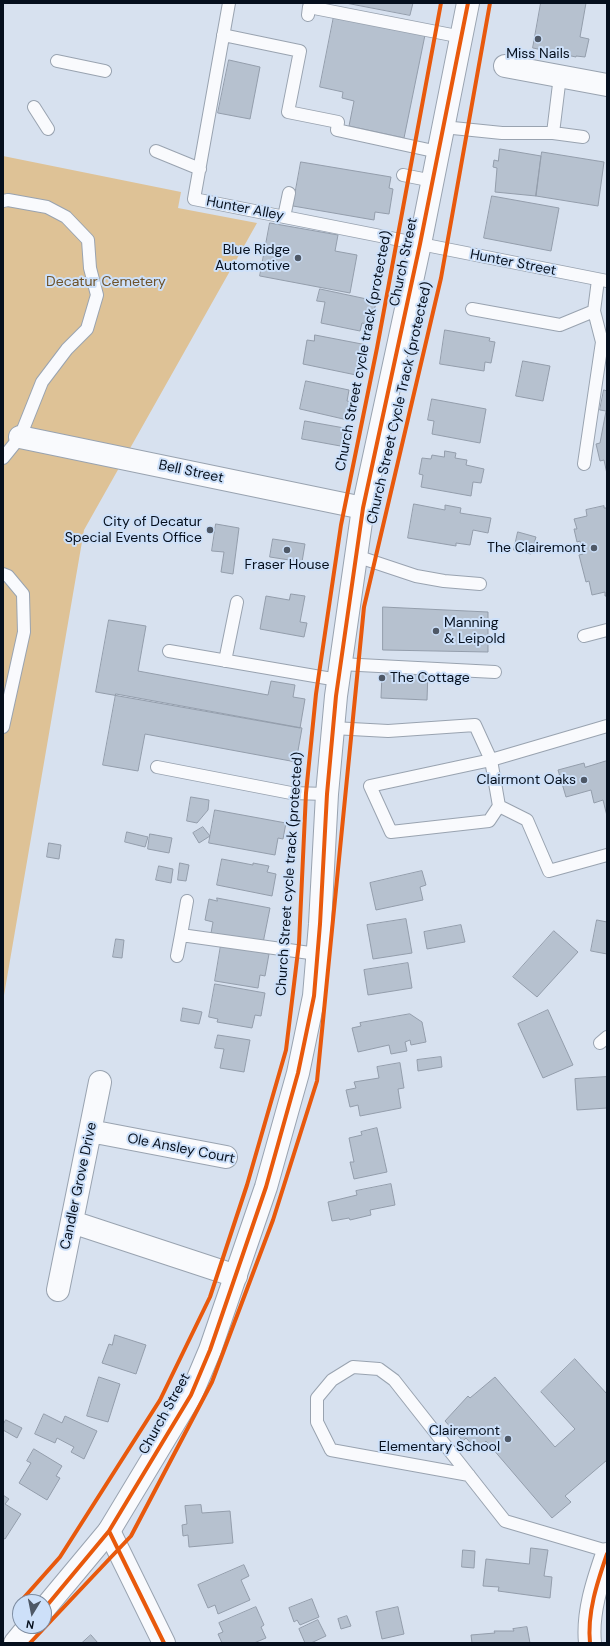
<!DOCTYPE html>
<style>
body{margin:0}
#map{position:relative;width:610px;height:1646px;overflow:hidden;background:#d7e1ef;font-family:"DM Sans",sans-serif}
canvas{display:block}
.frame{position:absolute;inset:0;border:4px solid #050f1d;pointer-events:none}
.north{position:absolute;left:12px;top:1594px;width:40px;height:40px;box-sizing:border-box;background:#cde0f9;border:1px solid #7d8ca1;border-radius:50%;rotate:190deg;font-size:11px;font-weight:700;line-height:16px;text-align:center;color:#050f1d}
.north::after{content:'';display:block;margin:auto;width:14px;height:18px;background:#4e5866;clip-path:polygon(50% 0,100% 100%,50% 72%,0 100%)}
</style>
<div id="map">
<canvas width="610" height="1646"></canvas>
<div class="frame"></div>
<div class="north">N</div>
</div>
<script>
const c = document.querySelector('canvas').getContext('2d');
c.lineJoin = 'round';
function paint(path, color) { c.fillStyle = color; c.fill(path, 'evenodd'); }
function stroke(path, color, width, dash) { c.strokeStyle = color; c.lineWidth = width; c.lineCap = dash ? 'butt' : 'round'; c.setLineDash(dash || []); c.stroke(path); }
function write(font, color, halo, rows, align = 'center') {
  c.font = font + ' "DM Sans",sans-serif'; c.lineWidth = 4; c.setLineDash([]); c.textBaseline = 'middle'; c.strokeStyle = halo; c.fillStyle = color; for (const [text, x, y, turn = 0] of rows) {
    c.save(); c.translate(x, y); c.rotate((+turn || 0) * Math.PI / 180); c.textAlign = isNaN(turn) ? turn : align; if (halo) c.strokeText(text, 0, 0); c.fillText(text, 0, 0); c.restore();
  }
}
paint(new Path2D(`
 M3,156l178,36 -3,16 79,15 -173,307 -81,471z`), '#dec296');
const building = new Path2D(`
 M346,3h67l-3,12z
 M541,3h45l-6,34 9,2 -4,18 -9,-1v1l-43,-9z
 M334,16l91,19 -21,103 -55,-12 5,-25 -12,-3 1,-6 -23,-5z
 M229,60l31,7 -10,52 -32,-6z
 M500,149l41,7 -5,40 -41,-4 2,-24 -4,-1 1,-7 4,1z
 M542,152l62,10 -6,44 -62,-10z
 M301,162l90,15 -2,11 4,1 -4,25 -14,-2 -1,8 -81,-14z
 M492,196l67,12 -8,43 -67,-13z
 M270,223l68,12 -3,16 22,4 -7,38 -90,-17z
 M320,289l56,12 -4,24 -10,-2 -2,8 -39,-8 4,-21 -8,-1z
 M445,330l45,8 -1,3 6,1 -4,21 -6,-1 -1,9 -44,-7z
 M315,335l52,10 -6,31 -58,-12 4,-24 7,1z
 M523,361l27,5 -7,35 -27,-5z
 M306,381l43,9 -2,11 9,2 -4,18 -52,-12z
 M604,390l3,1v83l-3,-14 -4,1 -4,-17 4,-1 6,-32 -6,-1z
 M432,399l54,10 -6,34 -48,-9 2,-13 -6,-1z
 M305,421l45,8 -4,18 -44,-8z
 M445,451l11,2 -1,5 12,2 -1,5 18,4 -3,14 -8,-1 -2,14 -50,-9 2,-12 -4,-1 3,-16 9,1 1,-4 12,2z
 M414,504l31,6v-5l16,3 -1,5 31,5 -3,15 -15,-3 -3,15 -14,-2v3l-48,-8z
 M604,506v2h3v88h-2v-4l-13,3 -3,-14 -3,1 -7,-27 4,-1 -3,-13 -3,1 -3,-13h3l-3,-10 13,-3 -1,-6z
 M216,524l23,4 -6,46 -12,-2 3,-20 -12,-1z
 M518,532l18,5 -5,17 -17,-4z
 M273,539l32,5 -3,18 -32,-5z
 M291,594l14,2 -5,26 7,1 -3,14 -44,-8 6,-33 23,4z
 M383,607l105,5v40l-105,-2z
 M109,620l37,6 -8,45 130,24 3,-14 24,4 -2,12 12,2 -5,29 -204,-36z
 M389,670l39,1 -1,29 -46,-2 1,-24h6z
 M116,694l186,34 -6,34 -151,-28 -7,37 -35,-6z
 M607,761v55l-4,-16 -9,3 -3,-13 -25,7 -8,-27 26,-7 1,4z
 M191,797l18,3 -1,10 -11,13 -10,-2z
 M215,810l71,13 -3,16 -5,-1 -3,17 -66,-12z
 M203,827l7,9 -11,7 -6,-10z
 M127,832l21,5 -3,10 -20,-5z
 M150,834l22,4 -3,15 -21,-4z
 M49,843l12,2 -2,14 -12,-2z
 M222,859l31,6v-2l16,3 -2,6 9,2 -4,22 -55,-11z
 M180,863l9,2 -3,16 -8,-1z
 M159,866l14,3 -2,14 -15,-3z
 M422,871l4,14 -6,2 3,13 -47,10 -6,-27z
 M217,898l53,10 -7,35 -52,-10 2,-11 -8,-2 4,-21 8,2z
 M406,919l6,34 -39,6 -6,-34z
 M597,920l10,2v32l-16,-3z
 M461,925l4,17 -38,7 -3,-17z
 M554,931l24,21 -41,45 -24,-20z
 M116,939l8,1 -2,18 -9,-1z
 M221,945l48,9 -4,22 -5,-1 -2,13 -43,-7z
 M408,963l4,25 -44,7 -4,-25z
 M215,984l50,9 -4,23 -6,-1 -3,13 -35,-6 1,-3 -9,-2z
 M183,1008l19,4 -3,12 -18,-3z
 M548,1010l25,55 -30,13 -25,-54z
 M410,1014l12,8 4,20 -15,3 -1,-5 -5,2 2,9 -16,3 -2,-9 -31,7 -6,-24 9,-2 -1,-3z
 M218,1035l32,5 -6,32 -24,-4 4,-19 -9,-1z
 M441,1057l1,10 -24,4 -1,-11z
 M400,1063l4,25 -6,1 3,19 -41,8 -2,-11 -8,2 -4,-17 10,-2 -2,-6 25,-4 -2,-11z
 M607,1077v31l-30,2 -2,-31z
 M377,1128l10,44 -33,7 -4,-17h4l-5,-24 13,-3 -1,-3z
 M391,1184l4,21 -25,5 1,5 -21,5 -1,-2 -17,3 -4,-19 29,-7 -1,-4z
 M115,1335l31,10 -10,29 -34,-11 7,-19 3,1z
 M575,1359l32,35v66l-42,36 6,6 -19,16 -66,-77 -9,9 -11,-12 -3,3 -18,-20 23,-25 2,2 25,-21 60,70 20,-18 -34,-37z
 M99,1377l21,7 -12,38 -21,-6z
 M44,1414l18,9 3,-7 32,15 -13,28 -13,-7 3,-5 -17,-9 -2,5 -20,-9z
 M6,1420l16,8 -5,10 -14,-8v-5z
 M34,1449l28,17 -6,10 4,2 -13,22 -28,-17 12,-20 -4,-2z
 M3,1495l6,4 -4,5 16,10 -16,25 -2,-1z
 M201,1505l1,8 28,-2 3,32 -44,4 -1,-12 -5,1 -1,-11 5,-1 -2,-18z
 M531,1548l17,2 -4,26 8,1 -2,21 -52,-7 1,-4 -16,-1 3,-27 43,5z
 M463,1550l12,1 -1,17 -12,-1z
 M244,1565l5,11 -8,4 9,20 -32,14 -3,-9 -7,3 -10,-23z
 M312,1599l7,18 -19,8 -3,-5 -3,2 -5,-14z
 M256,1607l8,18 -3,2 5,11 -12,5h-32l-4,-9 5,-2 -4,-9z
 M398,1607l6,27 -22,5 -6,-27z
 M347,1616l4,10 -10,3 -3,-10z
 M318,1620l8,16 -15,7h-6l-6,-14z
 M527,1627l3,16h-58l-1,-8 24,-2 -1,-2h20l-1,-2z
 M91,1635l7,8h-16z`);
paint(building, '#b6c1cf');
stroke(building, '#939dab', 1);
const lane = new Path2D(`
 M229,3l-35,196 413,82
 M308,15l1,-8 153,30
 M223,35l77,16 -12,61 50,10 -1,8 101,22
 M57,61l48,10
 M34,107l14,22
 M443,127l59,6h51l7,-57
 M553,133l30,4
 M156,151l44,18
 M403,175l30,6
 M3,201l5,-1 39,7 19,10 22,23 2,28 7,27 -10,34 -20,20 -25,33 -22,55 -17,21
 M284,217l5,-24
 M472,309l88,16 34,-14
 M584,464l18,-122 -8,-31 4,-31
 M356,556l60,20 28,5 36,3
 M3,574l5,2 15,18 1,38 -21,95
 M584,636l23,-6
 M169,651l169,29
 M225,661l12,-59
 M340,664l155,8
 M333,728l55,3 87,-6 16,35 8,46 -10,15 -98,11 -21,-46 121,-26 116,-34
 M157,767l134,26 36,1
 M499,806l28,14 22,51 58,-16
 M187,901l-6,34 136,19
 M177,956l4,-21
 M600,1043l7,-6
 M469,1475l-138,-25 -14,-28v-24l15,-18 21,-13 26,2 15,11 111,141 102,30`);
const street = new Path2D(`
 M505,66l102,19
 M20,437l343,71
 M90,1131l136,26
 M72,1222l164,54
 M58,1290l42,-208
 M109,1531l55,112
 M590,1643c-3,-30 7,-60 17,-89`);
const secondary = new Path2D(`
 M44,1609l65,-78 82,-136 19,-45 56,-163 32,-114 16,-77 6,-72 7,-130 9,-98 27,-188 57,-264 48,-241
 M15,1643l14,-17`);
stroke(lane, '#99a3b0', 14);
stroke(street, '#99a3b0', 24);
stroke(secondary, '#99a3b0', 24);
stroke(lane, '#f9fafd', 12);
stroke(street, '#f9fafd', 22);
stroke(secondary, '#f9fafd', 22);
stroke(new Path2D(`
 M109,1531l55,112
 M20,1602l40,-45 100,-157 50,-103 37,-112 39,-135 13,-107 7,-150 10,-99 25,-169 36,-177 64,-345
 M44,1609l65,-78 82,-136 19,-45 56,-163 32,-114 16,-77 6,-72 7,-130 9,-98 27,-188 57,-264 48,-241
 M30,1643l101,-107 81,-154 61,-162 44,-139 47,-474 77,-329 49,-275
 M590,1643c-3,-30 7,-60 17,-89`), '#e8590c', 4);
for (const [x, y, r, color] of [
 [538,39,4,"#4e5866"],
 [298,258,4,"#4e5866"],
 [210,530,4,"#4e5866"],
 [594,548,4,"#4e5866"],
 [287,550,4,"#4e5866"],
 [436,631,4,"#4e5866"],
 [382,678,4,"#4e5866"],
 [584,780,4,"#4e5866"],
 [508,1439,4,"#4e5866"]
]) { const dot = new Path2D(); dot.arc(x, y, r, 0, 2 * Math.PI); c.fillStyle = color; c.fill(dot); stroke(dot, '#cde0f9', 1.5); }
write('14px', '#050f1d', '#cde0f9', [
 ["Miss Nails",538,54,"center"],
 ["Blue Ridge",290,250],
 ["Automotive",290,266],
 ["City of Decatur",202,522],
 ["Special Events Office",202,538],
 ["The Clairemont",586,548],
 ["Fraser House",287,565,"center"],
 ["Manning",444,623,"left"],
 ["& Leipold",444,639,"left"],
 ["The Cottage",390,678,"left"],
 ["Clairmont Oaks",576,780],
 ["Clairemont",500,1431],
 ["Elementary School",500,1447]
], 'right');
write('14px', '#050f1d', '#cde0f9', [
 ["Hunter Alley",245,209,11],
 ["Church Street",404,262,-78],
 ["Hunter Street",513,263,11],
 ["Church Street cycle track (protected)",364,351,-79],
 ["Church Street Cycle Track (protected)",400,403,-77],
 ["Bell Street",191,472,12],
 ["Church Street cycle track (protected)",290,874,-86],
 ["Ole Ansley Court",181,1149,11],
 ["Candler Grove Drive",79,1186,-78],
 ["Church Street",165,1414,-61]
]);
write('14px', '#6e5229', '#cde0f9', [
 ["Decatur Cemetery",106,282]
]);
</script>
